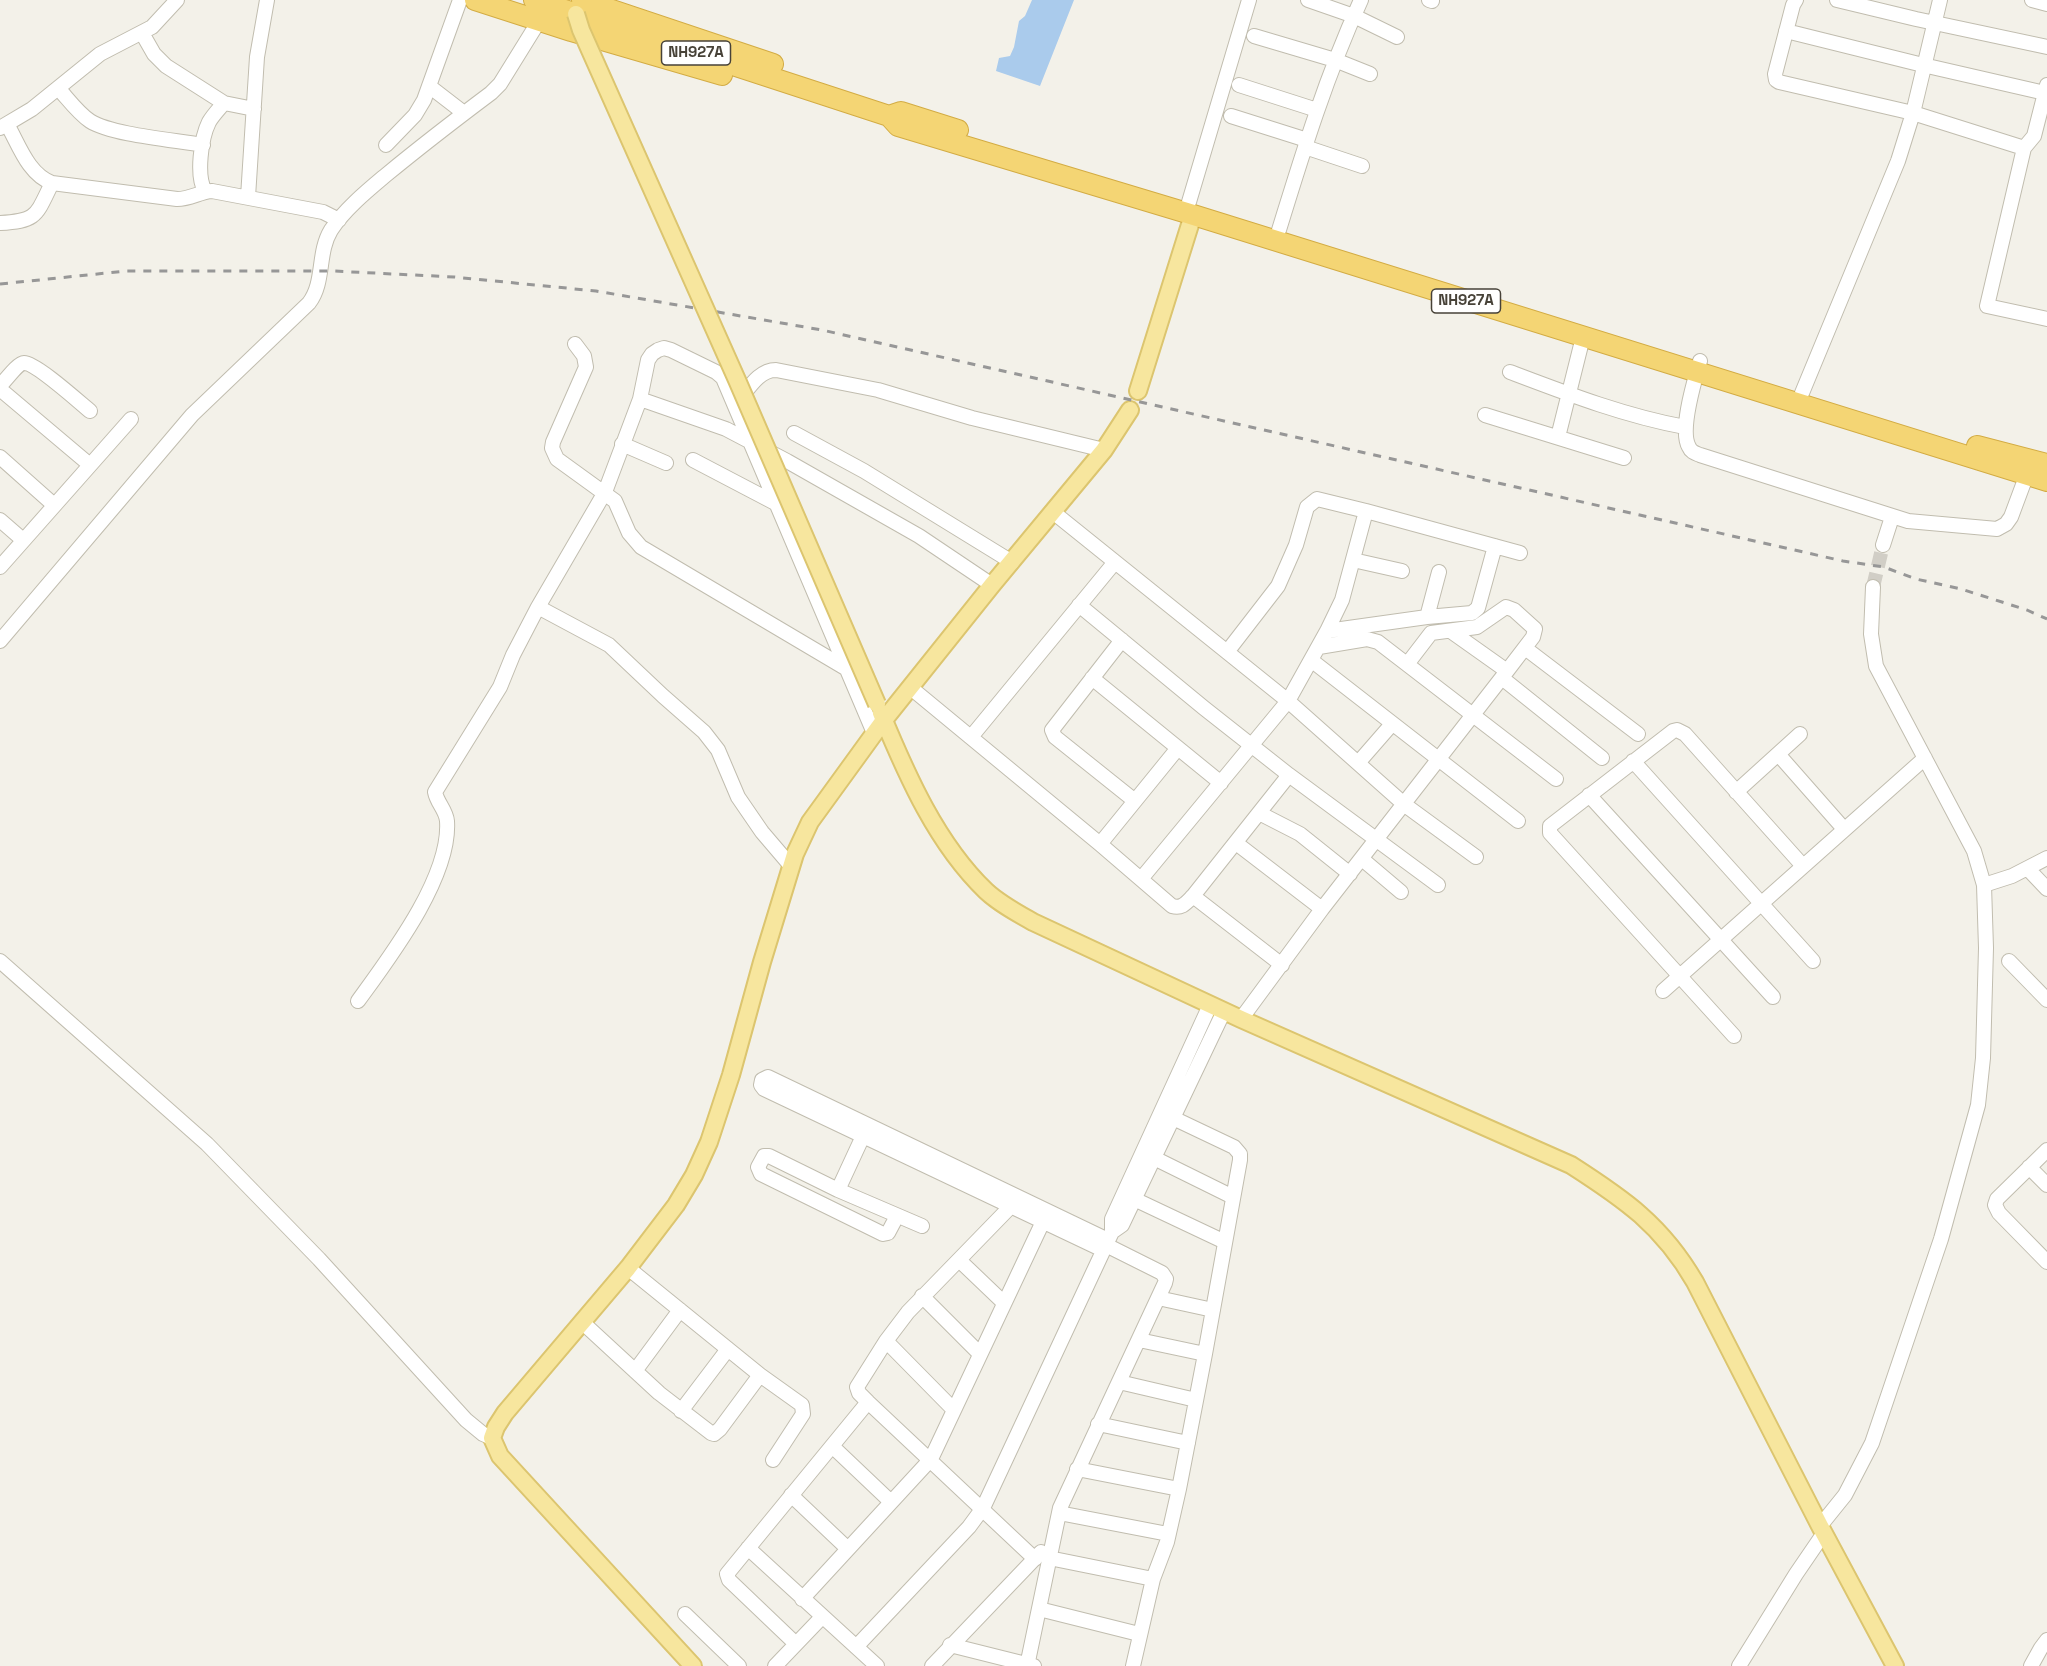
<!DOCTYPE html>
<style>
body{margin:0}
canvas{display:block;background:#f3f1e9}
</style>
<canvas width="2047" height="1666"></canvas>
<script>
const c = document.querySelector('canvas').getContext('2d');
c.lineJoin = 'round';
function paint(path, color) { c.fillStyle = color; c.fill(path, 'evenodd'); }
function stroke(path, color, width, dash) { c.strokeStyle = color; c.lineWidth = width; c.lineCap = dash ? 'butt' : 'round'; c.setLineDash(dash || []); c.stroke(path); }
function write(font, color, halo, rows, align = 'center') {
  c.font = font + ' "Space Grotesk",sans-serif'; c.lineWidth = 5; c.setLineDash([]); c.textBaseline = 'middle'; c.strokeStyle = halo; c.fillStyle = color; for (const [text, x, y, turn = 0] of rows) {
    c.save(); c.translate(x, y); c.rotate((+turn || 0) * Math.PI / 180); c.textAlign = isNaN(turn) ? turn : align; if (halo) c.strokeText(text, 0, 0); c.fillText(text, 0, 0); c.restore();
  }
}
paint(new Path2D(`
 M1032,0h42l-34,86 -44,-15 3,-13 11,-2 4,-9 5,-26 6,-5z`), '#aacbec');
stroke(new Path2D(`
 M1873,587l10,-42`), '#d1cec6', 14, [14, 7]);
const minor = new Path2D(`
 M1308,0l46,16 43,21
 M1429,0l3,1
 M1796,0l-3,5 -18,69 1,6 3,2 134,31 111,35
 M1837,0l79,19 131,28
 M2032,0l15,4
 M1786,31l137,34 122,28
 M142,33l12,21 12,12 58,37 30,6
 M1254,36l81,24 35,14
 M1239,85l78,25
 M2047,85l-13,51 -10,12 -37,158 60,13
 M429,86l35,27
 M58,88c10,11 20,25 32,33 22,14 85,19 113,24
 M1231,116l76,24
 M7,124c12,21 21,50 45,59l125,16c14,0 22,-7 35,-8l111,21 16,8
 M0,128l32,-19 68,-55 52,-27 25,-27
 M386,145l29,-30 9,-15 36,-100
 M1305,147l57,19
 M205,191c-9,-15 -4,-53 4,-69 4,-7 10,-13 15,-19
 M248,197l9,-140 10,-57
 M1189,202l60,-202
 M0,223c38,-2 36,-8 52,-40
 M1279,230c24,-78 48,-156 82,-230
 M575,344l9,12 2,11 -33,75 -1,6 5,11 58,42 14,32 12,14 206,122
 M1700,361c-5,18 -21,69 -11,86 2,5 6,6 11,8l208,66 89,8 9,-5 5,-7 19,-51
 M1510,372c58,22 115,44 175,55
 M0,386c5,-5 18,-23 24,-23 12,0 55,39 66,48
 M0,389l90,76
 M1802,393l96,-232 15,-48 27,-113
 M640,399l86,30 61,32 132,75 73,49
 M739,400c10,-12 20,-30 37,-30l102,20 94,28 132,32
 M1485,415l139,43
 M794,433l70,38 148,91
 M1558,437l25,-100
 M622,444l44,19
 M0,457l54,48
 M693,460l84,44
 M1053,512l235,189 117,104 71,52
 M0,520l23,20
 M1883,545l9,-28
 M1353,560l49,11
 M0,567l131,-148
 M1079,605l125,103 85,67 149,110
 M538,607l71,38 54,51 41,36 14,18 20,47 24,35 29,34
 M1427,617l12,-45
 M1327,631l100,-14 45,-4 6,-5 17,-62
 M1452,632l55,39
 M1122,640l-70,90 3,7 80,64
 M0,641l192,-226 117,-112c16,-21 8,-50 22,-73 14,-21 36,-39 55,-55 34,-28 69,-55 105,-82l9,-9 39,-63
 M1319,647l48,-8 11,3 178,137
 M1525,648l113,86
 M1227,652l51,-66 18,-41 11,-38 10,-8 49,12 154,42
 M1311,660l207,161
 M1092,678l129,105
 M1502,678l100,80
 M911,688l189,156 72,62c10,3 14,-3 21,-10l96,-121
 M971,737l144,-175
 M1778,754l66,75
 M1633,761l180,200
 M1358,763l34,-39
 M1736,792l64,-58
 M1589,795l184,202
 M1259,813l41,21 50,40
 M1236,843l86,66
 M1100,844l78,-96
 M1362,859l39,33
 M2028,869l19,20
 M1141,879l147,-178 39,-70 15,-31 24,-89
 M1984,885l28,-9 35,-18
 M1193,896l89,69
 M0,961l207,183 112,115 147,161 17,14 9,4
 M2009,961l38,39
 M1663,991l262,-233
 M358,1001c32,-44 93,-124 89,-180 -1,-11 -10,-18 -12,-29l65,-105 13,-32 25,-48 67,-115 35,-93 8,-39 4,-6 6,-4 6,-2 7,2 45,22 7,6 151,355
 M1241,1019l81,-110 185,-238 26,-34 2,-8 -21,-19 -8,-3 -29,20 -46,6 -23,30
 M1734,1036l-184,-203v-7l123,-95 4,-1 8,4 118,132
 M2047,1150l-50,49 -2,6 4,8 48,49
 M1154,1158l79,39
 M2029,1167l18,18
 M838,1190l25,-54
 M1134,1199l91,43
 M1016,1201l-108,111 -22,29 -29,46 2,6 9,9 167,157
 M897,1216l-9,17 -5,1 -122,-60 -3,-7 6,-11h5l69,34 84,36
 M1112,1232l10,-7 102,-214
 M1103,1250l-339,-161 -3,-4 1,-5 6,-3 340,163
 M959,1260l45,43
 M628,1268l132,107 42,30 1,9 -30,46
 M922,1296l58,58
 M1158,1298l55,12
 M582,1322l77,71 52,40 3,1 6,-5 40,-54
 M1139,1340l66,14
 M886,1341l68,69
 M635,1371l45,-61
 M1119,1382l77,18
 M681,1411l47,-62
 M1098,1424l90,19
 M832,1446l59,56
 M1077,1469l102,20
 M791,1495l57,54
 M1059,1513l109,21
 M1820,1526l25,-31 27,-52 69,-204 37,-134 5,-47 3,-110 -2,-63 -10,-34 -98,-185 -5,-32 2,-47
 M748,1548l129,118
 M1049,1558l104,21
 M802,1599l129,-140 116,-246
 M1039,1609l100,25
 M685,1614l54,52
 M796,1644l-67,-64 -2,-6 141,-172
 M950,1645l84,21
 M856,1647l113,-120 14,-19 129,-276v-13l98,-214
 M775,1666l47,-49
 M932,1666l109,-114
 M1027,1666l33,-158 105,-225 1,-4 -4,-6 -56,-28
 M1133,1666l20,-87 14,-37 12,-53 26,-135 35,-194v-6l-6,-7 -61,-29
 M1739,1666l57,-92 28,-41
 M2031,1666l10,-18 6,-8`);
const major = new Path2D(`
 M1138,391l55,-176
 M881,713c26,63 56,131 105,178 14,13 31,22 47,31l208,97 330,146c53,34 91,60 124,117l125,244 75,140
 M693,1666l-193,-210 -8,-18 4,-11 9,-14 123,-145 48,-63 18,-30 15,-33 22,-67 31,-113 33,-108 15,-32 74,-102 108,-135 112,-135 26,-40`);
const highway = new Path2D(`
 M475,0l96,31 151,44
 M534,0l355,116 9,10 289,87 860,268
 M582,0l191,64
 M889,116l12,-4 57,18
 M1977,446l70,18`);
stroke(minor, '#c1bdaf', 16);
stroke(major, '#dcc56f', 20);
stroke(highway, '#d3ac44', 22);
stroke(minor, '#fff', 14);
stroke(major, '#f7e69e', 16);
stroke(highway, '#f4d574', 20);
stroke(new Path2D(`
 M0,284l126,-13h207l121,6 142,14 226,39 1021,231 41,6 32,12 45,10 66,21 20,9`), '#979797', 3, [8, 8]);
const majorBridge = new Path2D(`
 M576,14l5,16 156,350 140,324`);
stroke(majorBridge, '#dcc56f', 20, []);
stroke(majorBridge, '#f7e69e', 16);
for (const [x, y, w] of [
 [696,53,69],
 [1466,301,69]
]) { const box = new Path2D(); box.roundRect(x - w / 2, y - 12, w, 24, 4.5); c.fillStyle = '#fff'; c.fill(box); stroke(box, '#474238', 1.5); }
write('bold 15px', '#474238', null, [
 ["NH927A",696,53],
 ["NH927A",1466,301]
]);
</script>
